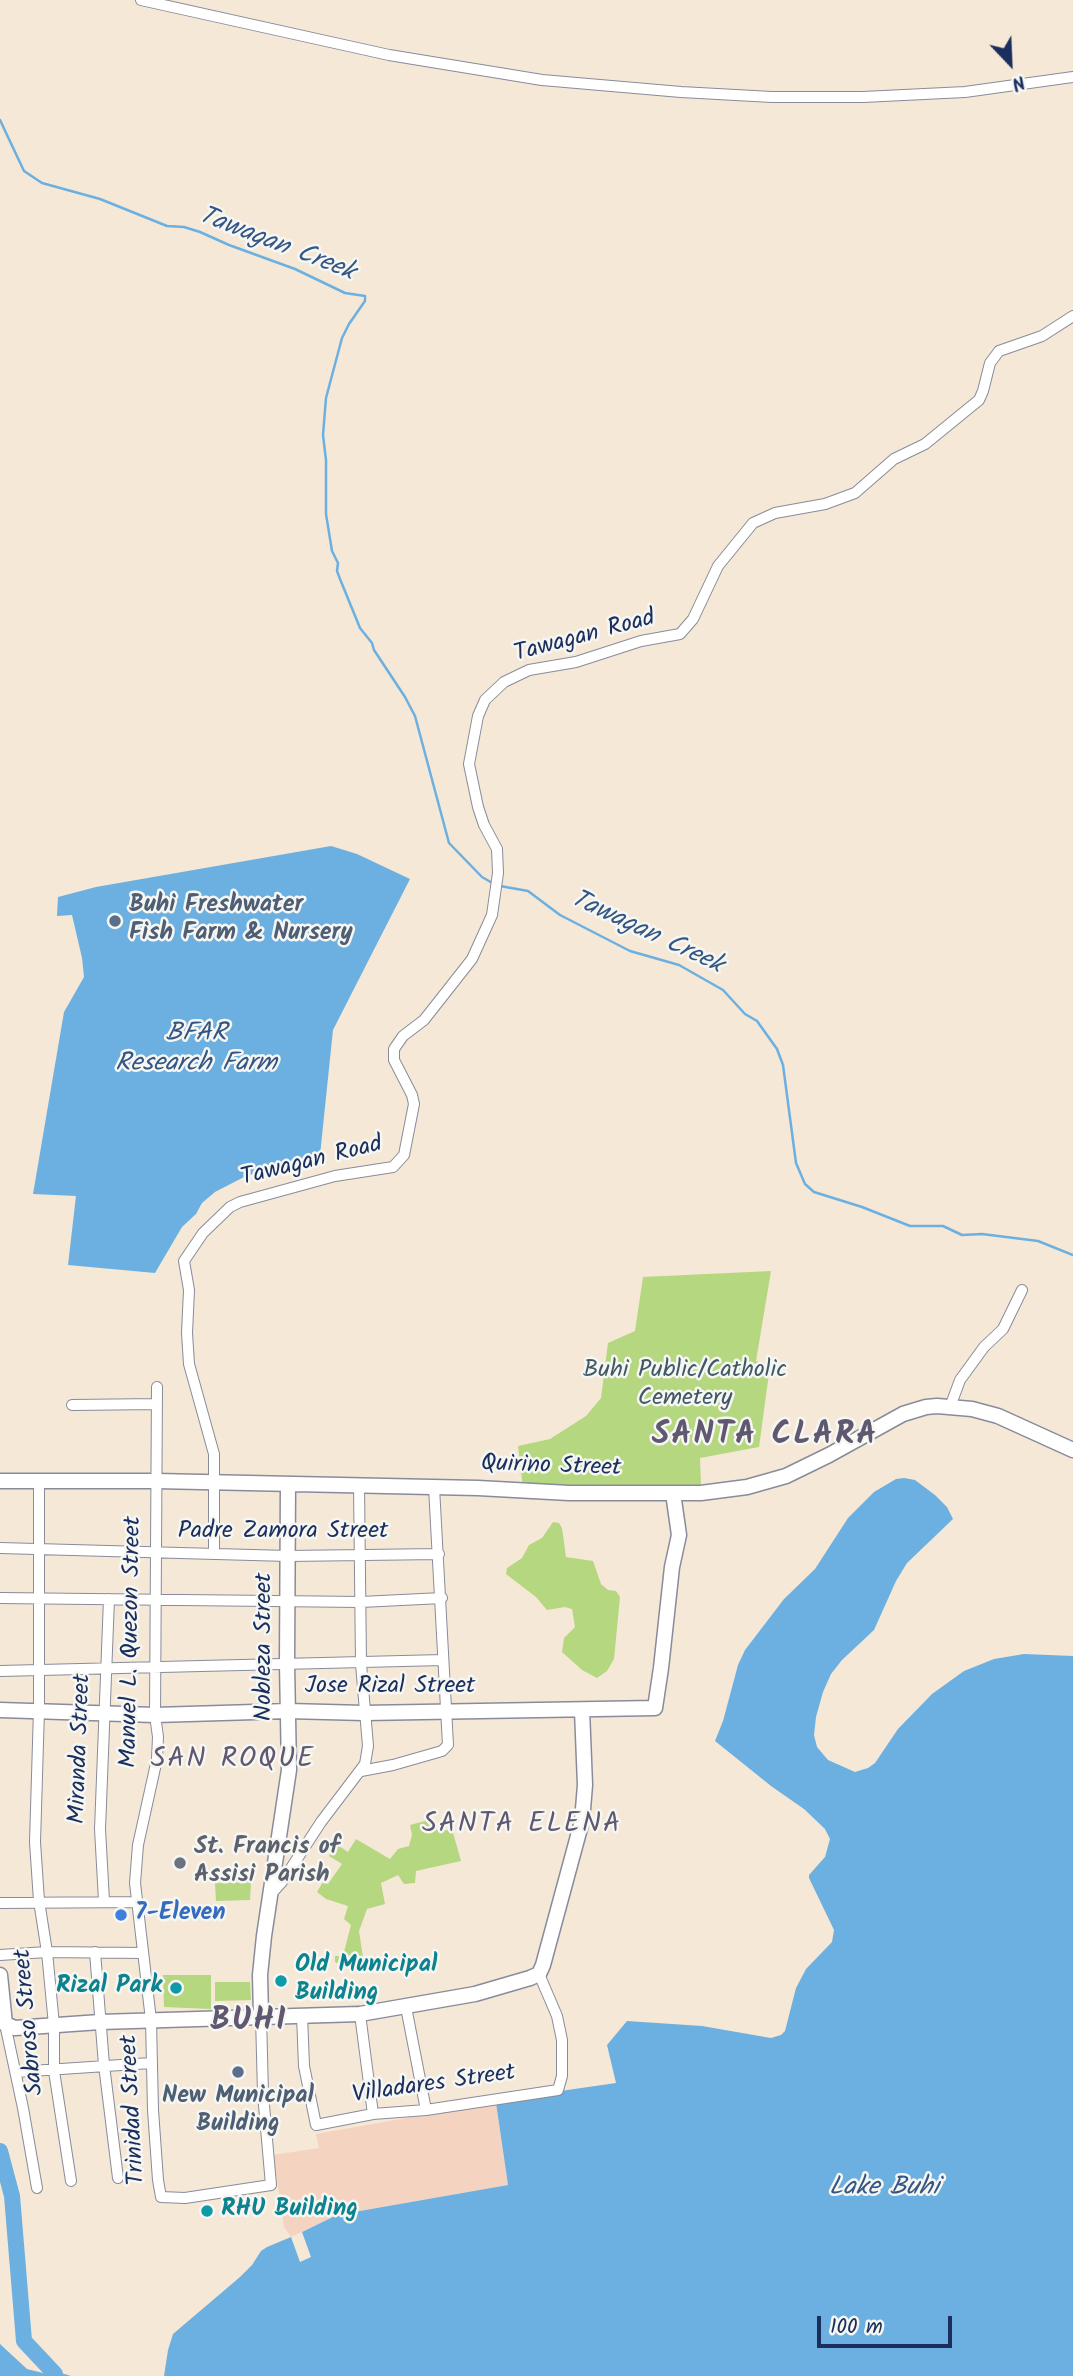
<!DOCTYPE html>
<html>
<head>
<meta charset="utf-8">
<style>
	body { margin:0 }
	#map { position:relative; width:1073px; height:2376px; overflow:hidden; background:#f5e8d6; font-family:Kalam,sans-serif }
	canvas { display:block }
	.north { position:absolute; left:975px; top:28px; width:70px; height:70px; -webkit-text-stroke:5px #f6f6f2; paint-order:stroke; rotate:157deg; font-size:19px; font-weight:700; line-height:28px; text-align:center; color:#1b2f5e }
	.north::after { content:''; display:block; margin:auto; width:24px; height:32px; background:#1b2f5e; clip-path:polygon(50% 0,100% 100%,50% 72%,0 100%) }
	.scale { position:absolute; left:817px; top:2316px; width:135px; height:32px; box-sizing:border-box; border:4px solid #1b2f5e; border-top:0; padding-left:9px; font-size:21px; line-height:24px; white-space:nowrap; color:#1b2f5e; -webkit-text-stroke:5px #f6f6f2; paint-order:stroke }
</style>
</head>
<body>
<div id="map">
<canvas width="1073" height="2376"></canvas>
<div class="north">N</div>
<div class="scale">100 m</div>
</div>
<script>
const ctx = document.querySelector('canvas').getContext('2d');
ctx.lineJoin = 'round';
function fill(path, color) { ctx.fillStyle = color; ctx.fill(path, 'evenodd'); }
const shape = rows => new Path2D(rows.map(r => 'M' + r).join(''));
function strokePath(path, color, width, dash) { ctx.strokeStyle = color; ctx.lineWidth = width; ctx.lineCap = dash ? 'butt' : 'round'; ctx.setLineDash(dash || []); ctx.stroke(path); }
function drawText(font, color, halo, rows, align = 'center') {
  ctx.font = font + ' Kalam,sans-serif'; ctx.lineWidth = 5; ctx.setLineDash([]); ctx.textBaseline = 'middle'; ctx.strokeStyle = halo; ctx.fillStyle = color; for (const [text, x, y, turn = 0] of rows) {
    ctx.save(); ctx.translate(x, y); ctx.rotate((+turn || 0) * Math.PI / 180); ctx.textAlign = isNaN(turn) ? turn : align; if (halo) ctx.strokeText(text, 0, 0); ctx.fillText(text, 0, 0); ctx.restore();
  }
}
fill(shape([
	[502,2101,496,2104,508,2185,337,2215,291,2237,284,2227,273,2155,319,2148,316,2134]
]), '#f5d3c1');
fill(shape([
	[771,1271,756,1361,770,1366,759,1447,700,1458,701,1486,606,1490,523,1488,518,1446,550,1439,586,1416,601,1398,608,1343,635,1331,643,1277],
	[553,1522,559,1523,562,1528,566,1557,593,1561,601,1584,608,1590,616,1591,620,1597,614,1659,607,1671,597,1678,582,1670,562,1652,564,1638,575,1627,572,1609,565,1607,547,1610,536,1597,506,1574,507,1568,522,1558,529,1545,542,1538],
	[429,1820,439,1832,452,1829,461,1861,416,1871,415,1883,404,1884,398,1875,381,1883,385,1904,367,1909,359,1931,364,1964,348,1969,335,1962,335,1956,343,1956,351,1925,344,1919,348,1906,326,1899,317,1892,323,1882,328,1884,342,1864,329,1856,336,1844,348,1852,356,1839,390,1859,398,1849,409,1846,412,1835,410,1825],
	[251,1882,250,1900,216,1901,215,1883],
	[163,1975,211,1975,211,2009,164,2007],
	[215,1982,250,1982,251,2000,215,2001]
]), '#b4d780');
fill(shape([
	[331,846,357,854,410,879,333,1030,320,1155,246,1176,215,1192,202,1203,196,1214,182,1227,155,1273,68,1265,76,1196,33,1194,64,1012,84,977,82,958,72,915,57,916,58,897,96,887],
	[904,1478,915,1480,935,1495,947,1507,953,1519,907,1563,896,1581,874,1630,842,1660,831,1674,823,1692,816,1717,814,1735,817,1747,828,1760,855,1772,868,1768,875,1763,898,1729,932,1694,964,1671,994,1659,1024,1654,1073,1656,1073,2376,164,2376,168,2350,173,2334,240,2277,252,2265,261,2251,267,2247,291,2237,300,2262,311,2257,302,2232,337,2215,508,2185,496,2103,533,2095,616,2083,607,2045,627,2021,702,2026,771,2038,781,2035,785,2031,796,1988,806,1969,832,1942,834,1930,809,1878,809,1875,825,1857,830,1839,825,1829,804,1809,771,1786,715,1741,723,1721,738,1665,745,1650,784,1599,815,1569,848,1518,874,1492,896,1479],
	[0,2344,27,2369,47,2374,61,2373,71,2376,0,2376]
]), '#6cb0e1');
strokePath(shape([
	[0,120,24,171,42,183,100,199,167,226,184,227,200,232,229,245,295,269,345,293,365,296,365,301,349,324,342,338,326,398,323,435,326,460,326,514,332,551,338,563,337,571,340,579,360,628,372,643,374,650,405,697,415,716,449,843,482,877,494,884],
	[500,886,528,891,560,915,630,951,679,965,723,990,745,1014,757,1021,777,1049,783,1065,796,1163,805,1184,814,1192,862,1207,910,1226,943,1226,962,1235,982,1234,1038,1241,1073,1255]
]), '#6cb0e1', 2.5);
strokePath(shape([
	[0,2151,12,2196,24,2341,55,2374]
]), '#6cb0e1', 16);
const street = shape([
	[141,0,389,55,542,80,681,92,772,97,863,97,965,92,1073,77],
	[157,1387,155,1715,158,1737,157,1759,138,1845,135,1883,151,2020,153,2110,158,2180,161,2197,185,2198,271,2185,263,2094,261,2016],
	[72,1405,157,1404],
	[950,1407,960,1380,984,1347,1003,1329,1022,1290],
	[39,1482,39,1710,35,1842,39,1901,47,1952,54,2025,54,2071,71,2181],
	[0,1548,288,1556,439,1554],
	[214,1554,214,1454,189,1364,187,1333,189,1290,184,1261,203,1233,230,1207,240,1202,335,1176,393,1167,404,1155,414,1104,412,1095,394,1060,394,1049,403,1036,424,1020,472,959,492,915,498,873,497,849,484,825,478,807,469,764,478,716,485,700,504,682,529,670,576,662,641,641,680,634,693,619,718,566,753,523,775,513,825,504,855,493,894,459,925,444,979,400,983,391,990,363,999,351,1042,336,1073,316],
	[0,1598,361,1602,442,1598],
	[0,1671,443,1660],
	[361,1771,393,1765,442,1751,448,1745,434,1487],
	[272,1893,282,1882,321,1822,365,1764,368,1746,361,1664,359,1484],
	[104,1901,100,1829,109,1599],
	[0,1903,136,1902],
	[95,1952,104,2065,118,2178],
	[0,1955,47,1952,143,1953],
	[406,2007,426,2110],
	[360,2014,373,2114],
	[302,2015,304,2066,316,2125,373,2114,426,2110,558,2090,562,2076,562,2040,557,2016,539,1974],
	[5,2024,23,2108,37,2188],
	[16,2072,151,2063]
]);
const secondary = shape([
	[0,1481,156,1481,478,1488,569,1493,701,1493,747,1487,786,1476,829,1455,903,1414,926,1407,937,1406,972,1409,998,1416,1073,1450],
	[0,1710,155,1715,288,1711,364,1713,655,1708,661,1668,672,1567,679,1535,673,1493],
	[0,1975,5,2024,15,2028,100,2022,360,2014,475,1994,530,1978,539,1974,543,1965,582,1821,585,1785,582,1710],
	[261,2016,260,1975,264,1936,289,1770,287,1664,288,1484]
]);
strokePath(street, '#888c9a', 12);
strokePath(secondary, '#888c9a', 17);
strokePath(street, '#fff', 10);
strokePath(secondary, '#fff', 14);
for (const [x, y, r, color] of [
	[115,921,7,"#5c6f8a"],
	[180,1863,7,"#6b7280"],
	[121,1915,7,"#3f7fe0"],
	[281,1981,7,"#0f9aa8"],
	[176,1988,7,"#0f9aa8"],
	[238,2072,7,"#5c6f8a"],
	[207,2211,7,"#0f9aa8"]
]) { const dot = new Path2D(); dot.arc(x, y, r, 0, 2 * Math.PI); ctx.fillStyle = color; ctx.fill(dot); strokePath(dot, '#f6f6f2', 2.5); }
drawText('24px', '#1b2f5e', '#f6f6f2', [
	["Tawagan Road",585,638,-15],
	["Tawagan Road",312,1163,-14],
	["Quirino Street",551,1468,2],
	["Padre Zamora Street",283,1533],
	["Manuel L. Quezon Street",133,1642,-89],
	["Nobleza Street",266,1647,-90],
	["Jose Rizal Street",390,1688],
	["Miranda Street",82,1749,-88],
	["Sabroso Street",31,2022,-95],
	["Villadares Street",434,2086,-8],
	["Trinidad Street",135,2110,-93]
]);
drawText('bold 24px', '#4e5e75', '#f6f6f2', [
	["Buhi Freshwater",129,907],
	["Fish Farm & Nursery",129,935],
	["New Municipal",238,2098,"center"],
	["Building",238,2126,"center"]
], 'left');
drawText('24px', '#415966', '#f6f6f2', [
	["Buhi Public/Catholic",685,1372],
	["Cemetery",685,1400]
]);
drawText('bold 24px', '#5b616d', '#f6f6f2', [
	["St. Francis of",194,1849],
	["Assisi Parish",194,1877]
], 'left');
drawText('bold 24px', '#366cbe', '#f6f6f2', [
	["7-Eleven",135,1915]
], 'left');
drawText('bold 24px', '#0d838f', '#f6f6f2', [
	["Old Municipal",295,1967],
	["Building",295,1995],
	["Rizal Park",162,1988,"right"],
	["RHU Building",221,2211]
], 'left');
drawText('italic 26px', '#335685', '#f6f6f2', [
	["Tawagan Creek",276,246,21],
	["Tawagan Creek",646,934,25],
	["BFAR",196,1036],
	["Research Farm",196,1066],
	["Lake Buhi",884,2190]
]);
ctx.letterSpacing = '2px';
drawText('28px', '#5f5870', '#f6f6f2', [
	["SAN ROQUE",233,1761],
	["SANTA ELENA",522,1826]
]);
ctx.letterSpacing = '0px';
ctx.letterSpacing = '2px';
drawText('bold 32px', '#5f5870', '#f6f6f2', [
	["SANTA CLARA",765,1438],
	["BUHI",249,2024]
]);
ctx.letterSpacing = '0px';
</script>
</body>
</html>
